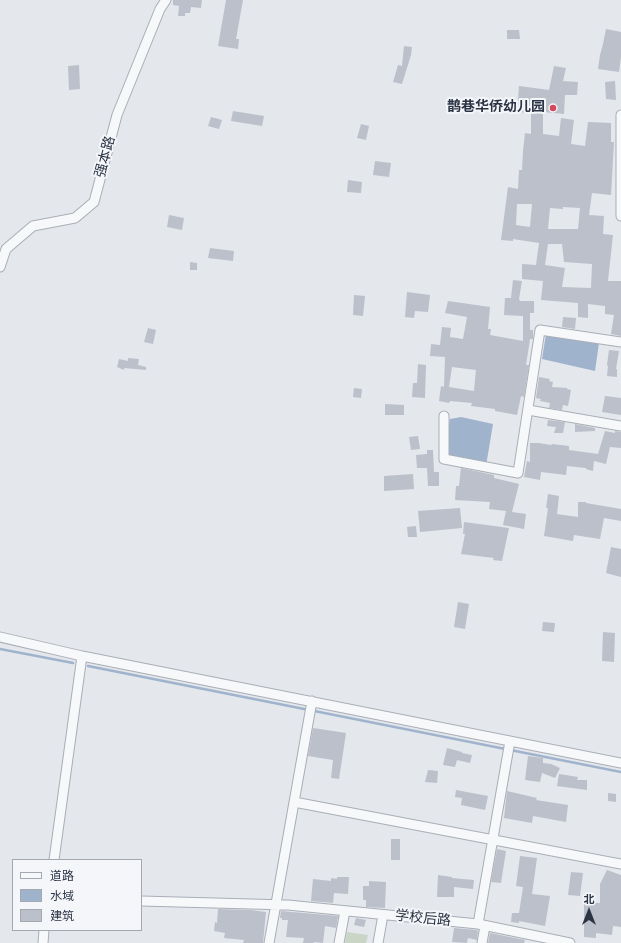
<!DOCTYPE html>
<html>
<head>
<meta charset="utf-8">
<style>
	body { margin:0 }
	#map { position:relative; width:621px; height:943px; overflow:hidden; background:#e4e7ec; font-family:"Titillium Web","Noto Sans SC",sans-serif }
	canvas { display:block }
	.legend { position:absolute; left:12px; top:859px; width:130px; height:72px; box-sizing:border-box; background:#f4f6f9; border:1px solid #a4a8b1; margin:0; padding:5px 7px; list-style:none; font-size:12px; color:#2b3445 }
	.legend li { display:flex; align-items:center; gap:8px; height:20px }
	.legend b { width:20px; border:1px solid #a4a8b1 }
	.north { position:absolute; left:569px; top:891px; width:40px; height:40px; -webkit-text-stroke:3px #f4f6f9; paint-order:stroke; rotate:0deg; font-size:11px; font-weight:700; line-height:16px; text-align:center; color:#2b3445 }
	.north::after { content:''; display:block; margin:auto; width:14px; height:18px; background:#2b3445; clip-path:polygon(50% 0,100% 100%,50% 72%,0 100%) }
</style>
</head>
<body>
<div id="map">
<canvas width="621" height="943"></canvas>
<ul class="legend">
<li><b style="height:5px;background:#f7f8fa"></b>道路</li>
<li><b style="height:11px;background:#9fb4cc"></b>水域</li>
<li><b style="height:11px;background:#bbc0ca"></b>建筑</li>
</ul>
<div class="north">北</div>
</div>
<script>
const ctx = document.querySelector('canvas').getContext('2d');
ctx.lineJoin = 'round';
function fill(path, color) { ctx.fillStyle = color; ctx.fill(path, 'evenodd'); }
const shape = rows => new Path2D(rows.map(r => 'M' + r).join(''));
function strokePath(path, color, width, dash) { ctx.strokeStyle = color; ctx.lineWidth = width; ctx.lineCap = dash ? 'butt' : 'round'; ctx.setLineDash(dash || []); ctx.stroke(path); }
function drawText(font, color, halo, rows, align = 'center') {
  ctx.font = font + ' "Titillium Web","Noto Sans SC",sans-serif'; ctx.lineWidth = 4; ctx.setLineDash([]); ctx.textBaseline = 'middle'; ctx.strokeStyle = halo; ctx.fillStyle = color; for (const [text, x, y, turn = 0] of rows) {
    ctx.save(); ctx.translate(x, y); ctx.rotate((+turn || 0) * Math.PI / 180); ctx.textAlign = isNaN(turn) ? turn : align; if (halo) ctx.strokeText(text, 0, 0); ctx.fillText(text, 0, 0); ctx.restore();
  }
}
fill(shape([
	[347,932,368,935,366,943,345,943]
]), '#c9d6c5');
fill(shape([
	[546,334,599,343,595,371,542,359],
	[461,417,493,424,486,466,447,455,447,435,450,419]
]), '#9fb4cc');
strokePath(shape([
	[0,649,73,663],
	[88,666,621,772]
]), '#9fb4cc', 2.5);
fill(shape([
	[173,0,202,0,201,8,191,7,190,13,185,13,185,16,178,16,179,6,173,5],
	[226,0,243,0,236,39,239,39,238,49,218,46],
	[606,29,621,32,621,57,619,72,598,69,600,55,603,44],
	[507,30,519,30,520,39,507,39],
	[404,46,412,47,411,55,402,84,393,82,398,65,402,66],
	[79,65,80,89,69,90,68,66],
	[554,66,566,68,563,81,578,82,577,95,565,95,564,114,543,112,543,134,559,136,561,118,574,120,571,144,585,146,588,122,611,123,611,142,614,142,611,195,592,193,589,215,604,216,603,234,613,235,608,281,621,281,621,336,611,334,614,315,605,314,605,306,588,304,588,318,578,317,578,303,541,300,543,281,522,279,522,264,536,265,539,243,513,239,513,241,501,240,508,187,518,189,519,170,522,170,523,151,525,133,531,134,531,113,517,112,519,86,549,90],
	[517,204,532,204,530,227,516,225],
	[563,207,580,208,578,229,548,229,550,208,563,209],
	[548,244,562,244,564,262,592,264,591,288,562,287,565,268,545,265],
	[615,81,616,100,606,99,605,82],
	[233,111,264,116,262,126,231,121],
	[211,117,222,120,219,129,208,126],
	[361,124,369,126,366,140,357,138],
	[375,161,391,163,389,177,373,175],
	[348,180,362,182,361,193,347,192],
	[169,215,184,218,182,230,167,227],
	[210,248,234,251,233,261,208,258],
	[190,262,197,263,197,270,190,270],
	[513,280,522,281,519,299,520,301,534,301,534,313,530,313,530,330,533,330,533,339,530,339,526,365,529,365,524,397,521,396,517,415,495,411,495,409,471,406,472,403,450,401,449,403,439,401,441,386,444,387,445,357,430,356,431,344,440,345,442,327,451,328,450,337,463,339,467,317,445,313,448,301,490,307,488,329,491,329,490,335,523,341,523,316,504,315,505,298,511,298],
	[452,367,476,370,474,391,449,387],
	[407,292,430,295,428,312,415,311,414,318,405,317],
	[354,295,365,296,363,316,353,315],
	[563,317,576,318,575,329,562,327],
	[148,328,156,330,153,344,144,342],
	[609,350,619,351,616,369,617,369,617,377,607,376,608,366,607,365],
	[128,358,139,359,138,365,146,367,146,370,124,368,124,370,117,367,119,359,128,361],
	[418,364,426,365,425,398,412,397,413,383,417,383],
	[539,377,550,379,549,381,553,382,552,387,567,388,567,389,571,390,568,406,563,405,562,410,549,408,550,403,540,401,541,399,536,398],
	[354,388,362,389,361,398,353,397],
	[605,396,621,398,621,415,602,412],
	[385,404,404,405,404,415,385,415],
	[548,420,565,422,563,433,554,433,556,427,547,426],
	[575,424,595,428,595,431,575,432],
	[605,431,615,433,615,431,621,432,621,448,610,447,606,464,594,461,593,471,586,469,586,468,567,466,566,475,541,472,540,480,524,477,527,461,530,462,530,443,539,443,551,445,552,444,569,446,569,450,598,454],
	[418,436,420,449,411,450,409,437],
	[427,450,433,450,434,472,439,472,439,486,428,486,427,468,417,468,416,455,427,454],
	[461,468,494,475,494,478,519,484,512,512,526,514,524,529,503,525,506,511,489,509,490,502,455,500,456,486,459,486],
	[413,474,414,489,384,491,384,476],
	[548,494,559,496,557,514,578,517,578,502,586,502,586,503,621,509,621,521,604,518,600,539,574,535,573,541,544,536,548,508,546,508],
	[460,508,462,528,420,532,418,511],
	[464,522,509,528,502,561,493,560,494,558,461,554,465,534,463,534],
	[416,526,417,537,408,537,407,527],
	[611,547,621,549,621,577,606,573],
	[458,602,469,604,465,629,454,627],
	[543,622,555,623,554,632,542,631],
	[603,632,615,633,614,662,602,661],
	[313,728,346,733,339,779,331,778,333,760,308,756],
	[447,748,462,752,462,753,472,755,470,763,457,760,455,767,443,765],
	[528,756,543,758,543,763,551,764,560,768,555,778,542,773,540,782,525,780],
	[428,770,438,771,437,783,425,782],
	[559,774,578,777,577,780,587,780,587,790,557,786],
	[456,790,488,796,485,810,461,805,462,798,455,797],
	[507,791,537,798,536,800,568,805,566,822,533,816,532,823,504,818],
	[608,793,616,794,616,802,608,801],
	[391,839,400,839,400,860,391,860],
	[497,849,506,851,501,883,491,882],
	[520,856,537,858,532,894,550,896,545,926,519,921,519,923,511,922,512,913,519,913,523,887,516,886],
	[607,870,621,875,621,927,613,926,612,935,596,933,596,938,584,937,584,902,600,903,600,884],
	[571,872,583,873,580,896,568,895],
	[438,875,452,877,452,878,474,880,473,889,454,887,454,897,437,897],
	[337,877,349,877,348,894,334,893,333,903,311,901,313,879,331,881,331,878,337,879],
	[369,881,386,882,385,908,366,907,366,900,363,900,363,886,369,886],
	[218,909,251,910,266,912,263,943,243,943,244,940,224,938,225,933,214,931,215,922,217,923],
	[281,911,338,916,336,928,325,926,323,943,314,942,314,943,303,943,304,938,286,937,288,920,282,920,282,918,280,918],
	[356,918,366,920,364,927,354,925],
	[454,928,477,930,478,931,477,940,468,938,467,943,452,942],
	[490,933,525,940,524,943,488,943]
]), '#bbc0ca');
const street = shape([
	[621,115,621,216],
	[0,267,6,249,33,226,75,218,94,202,117,115,160,9,166,0],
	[528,410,621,426],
	[444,416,444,459,518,473,540,330,621,342],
	[0,637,82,656,621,763],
	[294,802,621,864],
	[54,860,82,656],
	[141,901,288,905,478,924,570,943],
	[478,924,510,741],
	[43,943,44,930],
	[269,943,312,701],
	[339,943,345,911],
	[378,943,383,915],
	[482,943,485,926]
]);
strokePath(street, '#a9aeb7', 11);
strokePath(street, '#f7f8fa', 9);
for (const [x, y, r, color] of [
	[553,108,4,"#d1495b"]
]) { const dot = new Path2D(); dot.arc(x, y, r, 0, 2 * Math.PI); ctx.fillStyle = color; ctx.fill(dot); strokePath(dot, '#f4f6f9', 1.5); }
drawText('bold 14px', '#2b3445', '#f4f6f9', [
	["鹊巷华侨幼儿园",545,108]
], 'right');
drawText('14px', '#2b3445', '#f4f6f9', [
	["强本路",106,157,-75],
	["学校后路",423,919,6]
]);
</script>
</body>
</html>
